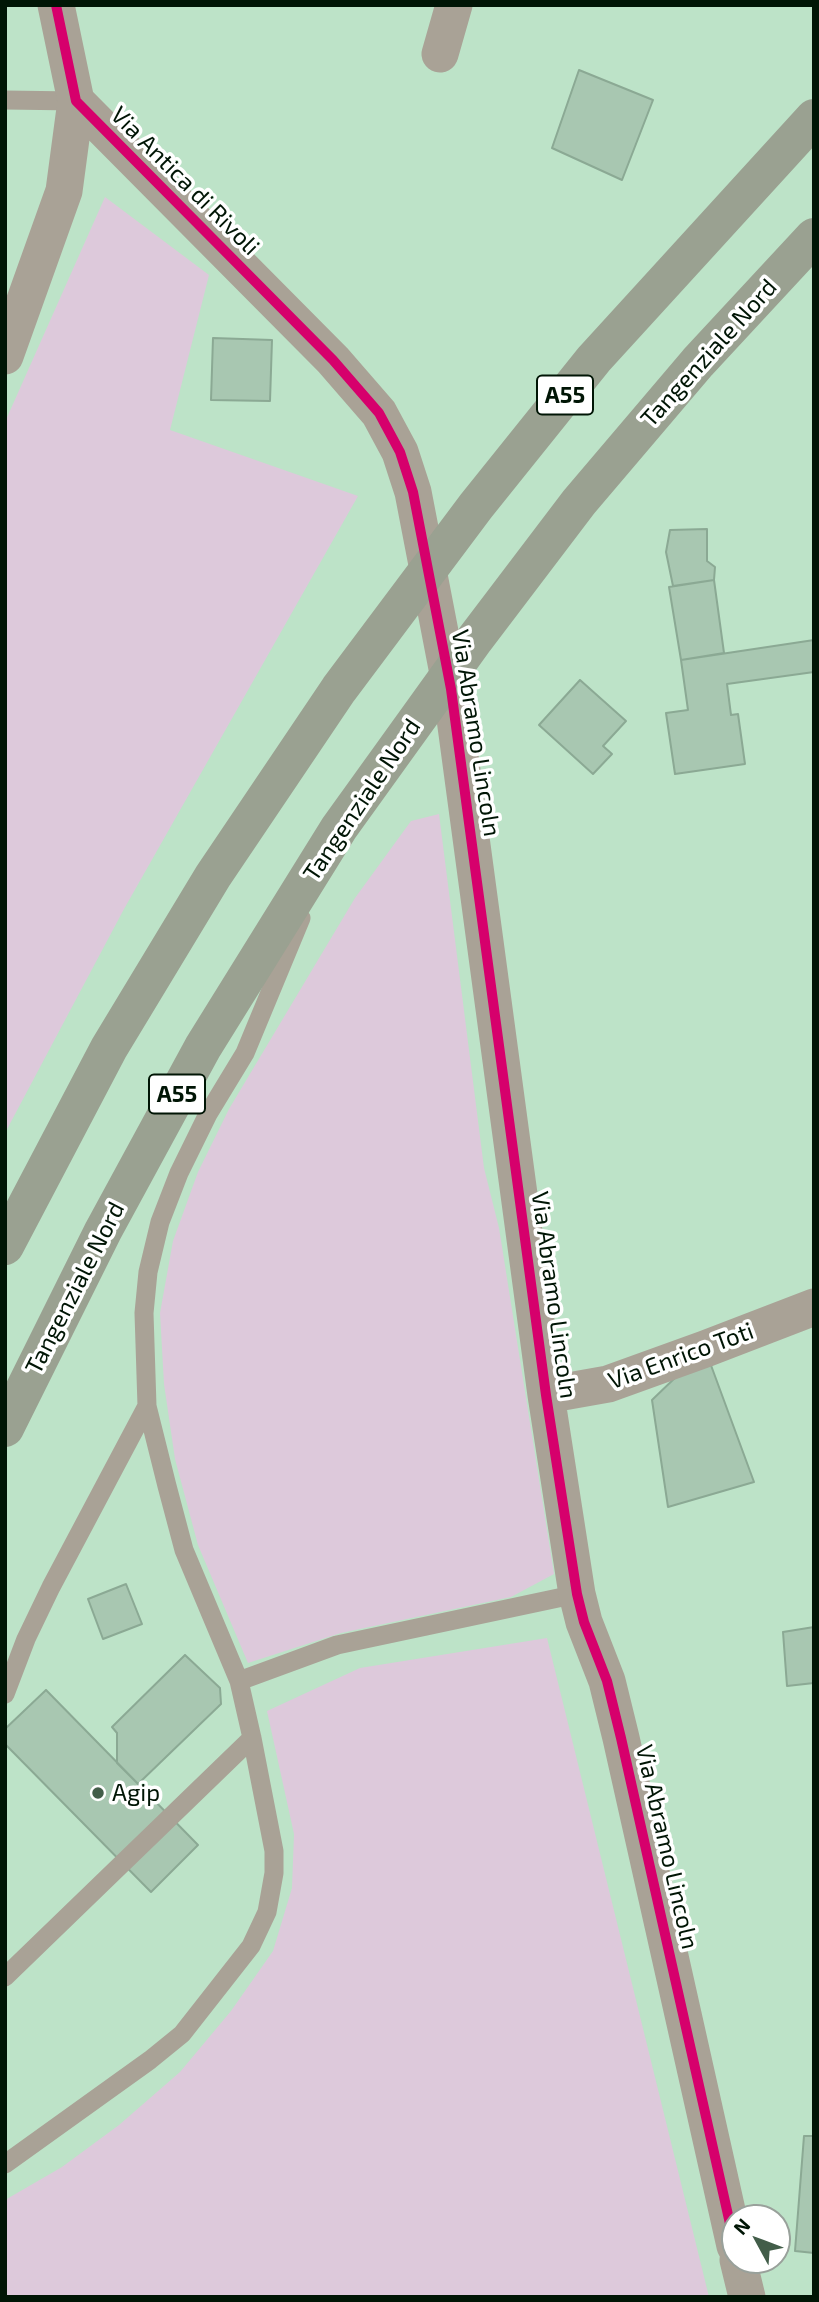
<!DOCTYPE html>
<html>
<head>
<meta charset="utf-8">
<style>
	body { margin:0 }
	#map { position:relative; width:819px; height:2302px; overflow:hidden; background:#bde3c8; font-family:"Exo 2",sans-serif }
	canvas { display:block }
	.frame { position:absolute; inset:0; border:7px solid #001505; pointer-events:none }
	.north { position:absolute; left:721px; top:2204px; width:70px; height:70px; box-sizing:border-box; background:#fff; border:2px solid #99a19b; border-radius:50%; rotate:311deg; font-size:19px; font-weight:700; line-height:28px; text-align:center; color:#001505 }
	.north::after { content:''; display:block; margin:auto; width:24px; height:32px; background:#425d49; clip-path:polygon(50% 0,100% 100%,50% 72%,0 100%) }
</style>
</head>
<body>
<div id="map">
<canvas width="819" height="2302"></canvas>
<div class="frame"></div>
<div class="north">N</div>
</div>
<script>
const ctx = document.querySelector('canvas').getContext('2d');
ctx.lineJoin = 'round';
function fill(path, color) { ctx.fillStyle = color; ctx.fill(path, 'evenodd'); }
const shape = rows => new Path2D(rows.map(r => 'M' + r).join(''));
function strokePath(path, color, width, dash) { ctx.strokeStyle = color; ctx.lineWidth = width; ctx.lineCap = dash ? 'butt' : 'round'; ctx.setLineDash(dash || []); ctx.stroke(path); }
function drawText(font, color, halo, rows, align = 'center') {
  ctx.font = font + ' "Exo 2",sans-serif'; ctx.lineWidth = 7; ctx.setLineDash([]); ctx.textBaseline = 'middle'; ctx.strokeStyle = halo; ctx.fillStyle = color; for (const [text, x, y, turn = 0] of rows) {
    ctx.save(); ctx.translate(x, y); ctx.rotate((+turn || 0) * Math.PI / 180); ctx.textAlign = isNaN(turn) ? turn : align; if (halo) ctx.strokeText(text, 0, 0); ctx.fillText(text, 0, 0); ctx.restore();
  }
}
fill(shape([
	[105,197,209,275,170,430,358,496,124,909,5,1133,5,422],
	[439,814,484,1168,499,1228,554,1574,511,1597,341,1633,248,1663,198,1545,175,1459,164,1384,160,1313,173,1241,198,1172,229,1109,355,898,411,821],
	[547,1638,709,2297,5,2297,5,2200,62,2167,119,2125,180,2072,231,2011,273,1951,292,1888,294,1834,267,1711,360,1668]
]), '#ddc9db');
const building = shape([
	[579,70,653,100,622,180,552,148,579,70],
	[213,338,272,340,270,401,211,400,213,338],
	[707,529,707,561,715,567,714,580,673,586,666,552,670,530,707,529],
	[714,580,724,653,681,660,669,587,714,580],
	[814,640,814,672,727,684,731,715,738,714,745,764,675,774,666,713,688,710,681,660,814,640],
	[580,680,626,721,603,746,612,754,593,774,539,725,580,680],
	[705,1349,754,1482,668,1507,652,1400,705,1349],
	[126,1584,142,1624,103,1639,88,1599,126,1584],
	[814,1627,814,1683,787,1686,783,1632,814,1627],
	[185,1655,220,1688,221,1704,138,1784,117,1763,117,1733,112,1727,185,1655],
	[46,1690,198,1845,151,1892,5,1744,5,1729,46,1690],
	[804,2136,814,2136,814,2253,795,2251,804,2136]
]);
fill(building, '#a8c7b1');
strokePath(building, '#8ba994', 2);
strokePath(shape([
	[5,100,76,101],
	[239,1681,337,1645,577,1594],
	[5,1694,26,1639,51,1587,147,1406],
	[5,1977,252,1738],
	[5,2164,150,2060,182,2034,251,1946,267,1912,274,1873,274,1851,252,1738,239,1681,184,1550,167,1486,147,1406,144,1313,148,1272,160,1222,179,1173,208,1114,245,1053,301,918]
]), '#a9a296', 19);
strokePath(shape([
	[56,5,76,101,333,360,379,413,400,452,413,492,451,689,546,1395,577,1594,584,1622,607,1681,621,1738,735,2246],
	[440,54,454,5],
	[5,356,64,191,76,101],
	[546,1395,608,1384,705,1349,814,1307],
	[738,2260,747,2297]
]), '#a9a296', 37);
strokePath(shape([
	[5,1246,109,1048,213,876,339,689,476,506,594,359,814,118],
	[5,1428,103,1231,203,1047,339,828,475,639,579,502,698,362,814,237]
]), '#9aa191', 38);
strokePath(shape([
	[56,5,76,101,333,360,379,413,400,452,413,492,451,689,546,1395,577,1594,584,1622,607,1681,621,1738,735,2246]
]), '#d6006c', 10);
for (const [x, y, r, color] of [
	[98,1793,7,"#425d49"]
]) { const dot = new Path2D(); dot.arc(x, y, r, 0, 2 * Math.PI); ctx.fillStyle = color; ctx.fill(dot); strokePath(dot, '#fff', 2.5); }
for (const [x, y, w] of [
	[565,395,56],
	[177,1094,56]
]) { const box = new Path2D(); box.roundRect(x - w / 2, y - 19.5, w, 39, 5); ctx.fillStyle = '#fff'; ctx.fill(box); strokePath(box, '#001505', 2); }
drawText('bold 23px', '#001505', null, [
	["A55",565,395],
	["A55",177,1094]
]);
drawText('24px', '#001505', '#fff', [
	["Via Antica di Rivoli",185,181,45],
	["Tangenziale Nord",709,353,-48],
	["Via Abramo Lincoln",476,733,81],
	["Tangenziale Nord",362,800,-56],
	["Tangenziale Nord",75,1288,-63],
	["Via Abramo Lincoln",554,1295,82],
	["Via Enrico Toti",681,1356,-20],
	["Via Abramo Lincoln",667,1847,77]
]);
drawText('24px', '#001505', '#fff', [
	["Agip",112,1793]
], 'left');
</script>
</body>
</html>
